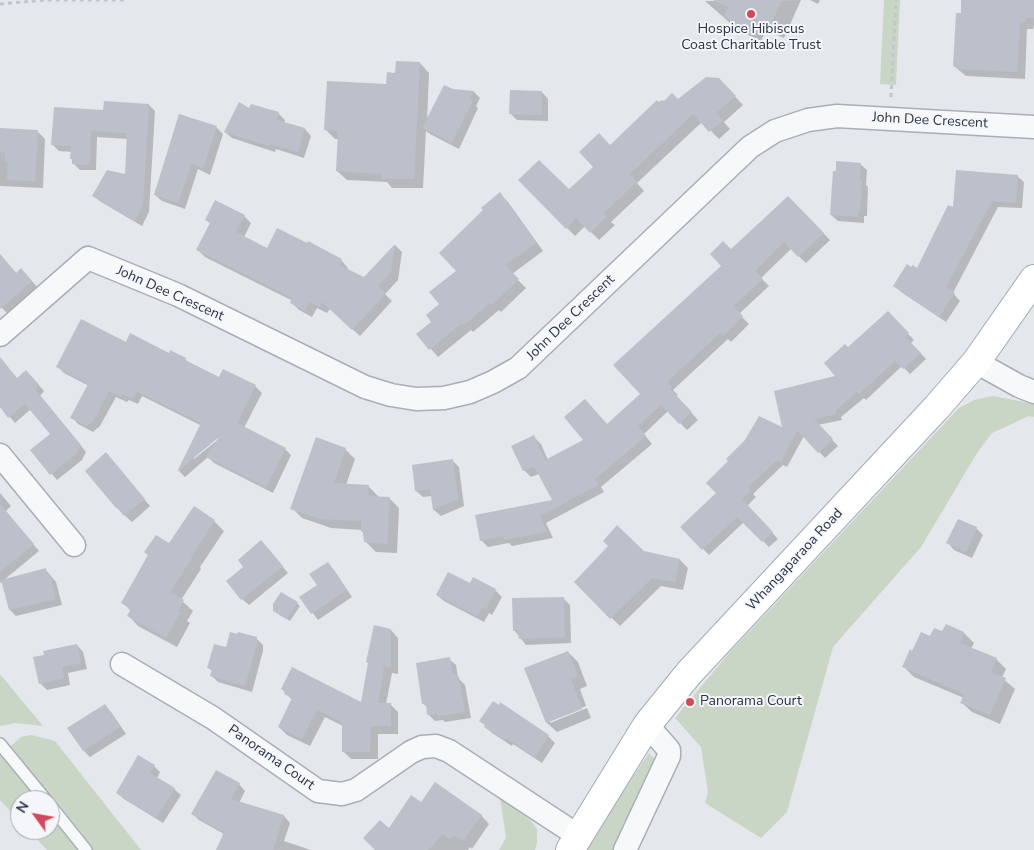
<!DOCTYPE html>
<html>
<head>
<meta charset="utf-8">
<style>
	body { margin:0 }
	#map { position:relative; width:1034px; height:850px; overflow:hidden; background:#e4e7ec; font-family:"Nunito Sans",sans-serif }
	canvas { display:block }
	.north { position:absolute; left:10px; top:790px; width:50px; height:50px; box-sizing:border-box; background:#f4f6f9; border:1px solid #a4a8b1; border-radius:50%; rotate:302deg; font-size:14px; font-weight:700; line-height:20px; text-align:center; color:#2b3445 }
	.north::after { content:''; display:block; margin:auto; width:18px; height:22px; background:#d1495b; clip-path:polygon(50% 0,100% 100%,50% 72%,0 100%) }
</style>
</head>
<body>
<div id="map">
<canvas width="1034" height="850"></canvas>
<div class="north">N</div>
</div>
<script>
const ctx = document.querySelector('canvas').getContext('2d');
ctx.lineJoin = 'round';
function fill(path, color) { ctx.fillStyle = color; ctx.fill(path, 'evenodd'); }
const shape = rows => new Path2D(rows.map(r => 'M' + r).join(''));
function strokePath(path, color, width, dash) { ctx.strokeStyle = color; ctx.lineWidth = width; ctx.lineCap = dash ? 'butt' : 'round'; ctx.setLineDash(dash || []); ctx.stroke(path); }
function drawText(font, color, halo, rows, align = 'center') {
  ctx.font = font + ' "Nunito Sans",sans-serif'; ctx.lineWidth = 4; ctx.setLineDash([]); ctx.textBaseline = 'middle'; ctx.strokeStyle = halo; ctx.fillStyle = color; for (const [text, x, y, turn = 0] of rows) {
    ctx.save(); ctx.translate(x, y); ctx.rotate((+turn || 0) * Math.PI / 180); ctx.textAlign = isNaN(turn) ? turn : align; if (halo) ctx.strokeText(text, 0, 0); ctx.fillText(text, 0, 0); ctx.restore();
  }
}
fill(shape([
	[884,0,900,0,896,85,880,84],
	[993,396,1034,404,1034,417,1029,416,992,433,977,453,921,547,833,647,787,812,761,838,705,803,708,792,701,747,675,718,729,653,959,408,974,400],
	[0,674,43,726,15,723,0,726],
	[31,735,55,741,141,850,92,850,11,746,21,737],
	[649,753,659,764,618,850,586,850,595,833],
	[0,754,39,800,20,800,20,822,0,800],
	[500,797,530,820,537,829,537,842,535,850,499,850,506,838],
	[50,813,81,850,47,850,28,830,50,830]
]), '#c9d6c5');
fill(shape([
	[801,0,784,38,766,30,761,41,738,30,705,1],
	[810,0,820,0,818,4],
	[962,0,1034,0,1034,25,1033,29,1027,29,1025,79,966,76,954,66,962,14],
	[420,63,429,73,427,122,453,91,474,92,480,98,476,106,478,108,459,149,430,134,426,131,423,188,392,188,387,182,347,180,337,171,339,139,335,139,325,129,388,85,397,74],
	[727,88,743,105,724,122,730,129,719,139,702,122,637,183,644,191,611,222,615,225,599,240,585,226,575,236,520,180,569,191,594,167,610,146,659,104],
	[542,92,548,99,548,121,517,120,511,114],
	[149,105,155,111,149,212,142,226,101,202,94,196,126,175,128,139,97,137,96,170,80,170,73,163,72,152,59,151,53,145,104,111],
	[250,110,279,114,285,120,284,123,305,129,311,136,304,158,276,149,275,152,232,138,225,132],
	[180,116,217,128,223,134,210,175,198,169,185,209,162,201,155,195],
	[0,130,37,131,45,139,43,188,0,186],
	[860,164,867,170,866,185,868,187,867,216,864,216,864,223,838,221,831,215],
	[1017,176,1024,182,1022,208,998,207,953,293,960,301,946,322,901,292,894,285,917,270,955,210],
	[500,194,508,202,543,251,512,274,526,288,501,312,499,310,473,332,471,330,438,357,418,334,433,322,458,271],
	[788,197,830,240,806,263,791,249,761,278,769,286,739,314,749,324,731,342,728,339,673,390,678,395,676,396,698,420,687,430,668,411,644,434,652,444,601,487,604,492,546,523,553,538,512,546,509,543,488,547,481,540,554,501,539,474,531,477,524,470,534,437,541,444,548,460,585,441,607,426,641,394,731,251],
	[244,216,251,223,244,237,268,250,341,260,348,268,347,270,365,278,395,245,402,252,398,280,385,294,392,301,360,336,330,309,327,313,317,308,312,317,299,310,292,303,293,301,205,257,198,250,211,224,206,219],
	[0,254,17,274,30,279,40,290,10,316,0,306],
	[888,313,914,340,911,343,926,359,910,374,902,366,866,400,864,398,841,417,842,420,818,425,838,446,825,458,804,436,787,467,783,465,753,494,756,497,747,506,778,539,769,547,744,522,709,555,682,527,838,377,849,349],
	[126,344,185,359,190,364,219,379,223,371,255,386,262,393,244,428,285,449,291,455,273,493,214,463,208,457,185,477,179,471,202,426,142,396,138,404,129,400,127,402,116,397,100,426,93,432,78,424,72,417,89,386,64,373,58,367],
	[223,432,225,434,194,459,194,456],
	[0,368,17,379,32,377,44,391,40,396,86,452,82,460,57,480,32,450,52,434,31,409,15,423,0,405],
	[345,449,355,459,346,485,368,486,378,496,378,498,389,498,399,508,397,553,376,552,366,542,362,530,331,528,302,518,292,508],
	[452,460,459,467,464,506,441,516,434,510,432,496,423,497,416,491],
	[112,461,150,506,132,522,117,508,86,471],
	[0,493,11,506,6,511,39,551,4,580,45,569,56,582,62,605,16,616,10,610,3,581,0,583],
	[958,520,976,528,983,535,972,558,954,550,948,543],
	[214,521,224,531,200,567,201,569,181,600,193,611,187,621,190,623,177,647,138,626,129,616,131,611,123,603,169,545],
	[261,541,288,573,249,605,242,599,245,567],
	[643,552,680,560,688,568,683,590,661,586,620,626,575,582],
	[328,563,334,570,352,597,318,620,301,597,319,586],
	[473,579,495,590,502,597,492,615,489,613,484,622,444,601,437,595,470,585],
	[563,598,570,605,571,643,526,645,514,630],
	[297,603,300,606,290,621,278,614],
	[391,630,398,638,398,674,392,673,386,704,390,704,398,712,398,734,378,734,378,759,351,759,343,751,343,726,325,717,310,746,287,735,279,727,293,701,282,689,362,704],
	[943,633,964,633,974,643,971,649,996,659,1006,669,1002,678,1015,689,1000,724,972,712,962,703,964,698,914,677,904,667,913,653,931,637],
	[256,638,263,645,263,651,252,692,218,682,212,676,213,672,209,668,227,648],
	[77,645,83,652,87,669,68,673,70,685,47,690,40,683],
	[568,652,578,662,587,686,580,689,586,706,550,720,550,723,587,708,591,718,557,732,547,723],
	[449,659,456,665,458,678,465,685,471,718,445,722,443,720,435,721,429,715,427,707,423,703],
	[501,704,548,736,555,743,542,763,513,744,512,746,492,733,481,721],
	[105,705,111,712,126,734,90,757,84,751,69,728],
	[154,766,160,772,157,778,174,789,181,795,163,823,124,799,117,793],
	[239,784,245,791,239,803,284,816,290,823,284,841,311,850,217,850,224,834,199,820,193,814],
	[422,803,481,815,489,824,472,849,470,847,468,850,376,850,389,830]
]), '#0003');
fill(shape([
	[713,0,782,0,770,26,753,18,748,28,724,17,728,7],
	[961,0,1034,0,1034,18,1026,18,1026,22,1020,22,1017,72,957,69,957,67,953,66,956,13,961,13],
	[396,61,420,62,414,179,381,179,382,174,336,171,338,131,324,130,327,81,386,84,387,72,395,73],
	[706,77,719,78,736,96,716,113,723,120,709,132,693,114,630,174,637,182,604,213,607,216,590,233,576,218,566,229,518,180,539,160,569,189,593,167,579,152,599,133,610,145,657,100,659,102,662,100,664,101,672,93,678,99],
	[444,85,453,89,474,91,470,99,473,101,452,143,422,128],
	[510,90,542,91,542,115,509,114],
	[104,101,149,104,143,205,135,221,92,196,107,170,125,174,127,133,91,131,90,165,72,164,72,159,70,159,71,146,51,145,54,107,103,110],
	[239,102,249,108,251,104,279,112,277,120,305,128,298,152,270,144,269,146,224,132],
	[179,114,217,126,203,169,192,163,178,203,154,195],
	[0,128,38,130,35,181,7,180,8,163,5,163,5,153,0,152],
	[836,161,861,163,860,180,862,180,860,211,858,210,858,217,830,215,833,171,836,171],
	[956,170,1018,175,1016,203,992,201,946,287,955,293,939,317,893,286,907,264,911,267,913,265,917,268,948,205,953,207],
	[500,192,536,243,505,265,519,279,492,305,490,303,464,325,462,323,429,350,416,334,431,322,426,315,439,304,429,292,456,271,439,253,483,210,481,208],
	[788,196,824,233,798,257,784,242,755,271,763,279,733,306,743,316,723,336,720,333,667,382,672,387,670,389,692,412,679,424,661,405,638,426,646,436,595,479,598,485,540,516,547,532,504,540,503,536,480,541,475,515,552,500,534,466,537,465,523,471,511,446,534,435,545,460,583,440,564,417,585,399,607,424,640,394,613,365,721,266,710,254,723,241,731,249],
	[215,200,245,215,236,232,267,248,277,228,307,243,308,241,342,259,339,265,364,277,395,244,391,272,378,286,386,293,352,330,322,302,320,307,309,302,305,311,290,303,292,298,196,250,210,223,205,220],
	[0,254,16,273,21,268,32,281,0,309],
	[888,311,909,333,905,337,921,353,903,369,895,361,859,394,857,392,836,410,836,414,814,419,833,439,818,453,797,430,781,462,777,460,748,487,751,490,742,499,773,532,762,542,737,517,702,550,680,527,716,493,706,483,728,461,726,459,745,440,759,416,782,427,774,391,835,376,824,363,845,344,848,347],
	[81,319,126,342,130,333,169,353,170,350,186,358,185,360,219,377,223,369,256,385,237,423,286,448,266,487,206,457,219,437,177,472,201,423,136,391,132,399,122,394,121,397,109,391,94,420,87,426,70,418,88,384,56,367],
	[0,357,17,378,26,370,39,385,35,389,81,445,76,454,50,475,30,450,50,434,25,404,8,418,0,407],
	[316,437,346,448,334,483,369,485,368,496,390,497,387,544,364,542,363,532,361,532,361,521,320,519,290,509],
	[106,452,145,499,124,516,117,507,116,508,85,471],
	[453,459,458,499,433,510,430,489,415,491,412,465],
	[0,504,34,544,0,572],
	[194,506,215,520,191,557,192,558,170,592,184,600,178,611,181,612,166,638,127,616,131,609,121,603,148,555,144,552,156,535,169,543],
	[958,519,977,527,966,552,946,543],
	[617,525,644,551,680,559,675,582,652,578,610,619,574,582,608,546,603,541],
	[261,540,283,566,241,600,226,581,243,567,238,560],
	[328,562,347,590,311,614,299,597,317,585,309,574],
	[46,568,47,574,50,574,56,599,9,610,1,580],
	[448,572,470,583,473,577,496,589,486,609,482,608,477,616,436,595],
	[281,592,298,602,287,619,273,611,273,604],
	[564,597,565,637,519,639,518,630,513,631,512,598],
	[946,624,964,632,960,643,997,658,991,672,1006,678,990,715,960,703,964,694,902,667,910,649,912,651,921,632,930,636,934,628,942,631],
	[374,625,391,629,391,667,384,666,378,703,391,703,391,726,371,726,370,752,342,752,342,722,317,710,302,739,278,727,292,698,284,694,285,691,281,689,292,667,361,702,368,663,366,662],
	[230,632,237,634,238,632,257,637,257,644,245,686,210,676,212,670,207,668,214,644,226,647],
	[77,644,81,663,62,667,64,678,39,684,33,657,44,655,43,651],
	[568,651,578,676,571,679,582,709,546,723,524,668],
	[450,657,452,672,459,677,465,712,438,716,437,714,427,715,426,703,422,704,416,663],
	[493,701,499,705,500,702,549,735,535,757,506,738,505,741,484,727,485,725,479,721],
	[105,704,120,727,83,751,67,728],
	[138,755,155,765,150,773,175,788,156,818,116,793],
	[216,770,240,783,231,799,284,815,273,850,216,850,224,832,191,814],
	[435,782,482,815,463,841,454,835,450,840,443,834,428,850,375,850,363,838,380,820,389,828,411,795,421,802]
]), '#bbc0ca');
const service = shape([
	[0,744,46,800],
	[50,805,86,850]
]);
const minor = shape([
	[0,335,88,258,178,295,365,387,391,395,416,399,444,398,470,392,493,382,518,368,750,147,775,131,808,120,837,116,1034,127],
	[976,362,1019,386,1034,392],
	[0,455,74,545],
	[122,664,213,718,318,791,342,794,356,790,411,752,422,747,436,746,449,751,577,835],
	[625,850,669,756,669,750,647,725]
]);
const primary = shape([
	[570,850,647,725,689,673,937,407,976,362,1034,279]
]);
strokePath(service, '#a9aeb7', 14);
strokePath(minor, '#a9aeb7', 25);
strokePath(primary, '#a3abb8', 30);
strokePath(shape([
	[0,4,45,0,125,0],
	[891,97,896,0]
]), '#c2c5cb', 3, [4, 4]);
strokePath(service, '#f7f8fa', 11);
strokePath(minor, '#f7f8fa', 22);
strokePath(primary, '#fff', 28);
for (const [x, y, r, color] of [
	[751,14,5,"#d1495b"],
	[690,702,5,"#d1495b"]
]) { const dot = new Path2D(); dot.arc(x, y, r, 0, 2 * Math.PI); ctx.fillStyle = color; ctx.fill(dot); strokePath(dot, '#f4f6f9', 2); }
drawText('14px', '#2b3445', '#f4f6f9', [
	["Hospice Hibiscus",751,30],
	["Coast Charitable Trust",751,46],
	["Panorama Court",700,702,"left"]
]);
drawText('14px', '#2b3445', '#f4f6f9', [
	["John Dee Crescent",930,121,3],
	["John Dee Crescent",170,294,24],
	["John Dee Crescent",571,318,-44],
	["Whangaparaoa Road",795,560,-47],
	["Panorama Court",271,758,35]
]);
</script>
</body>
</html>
